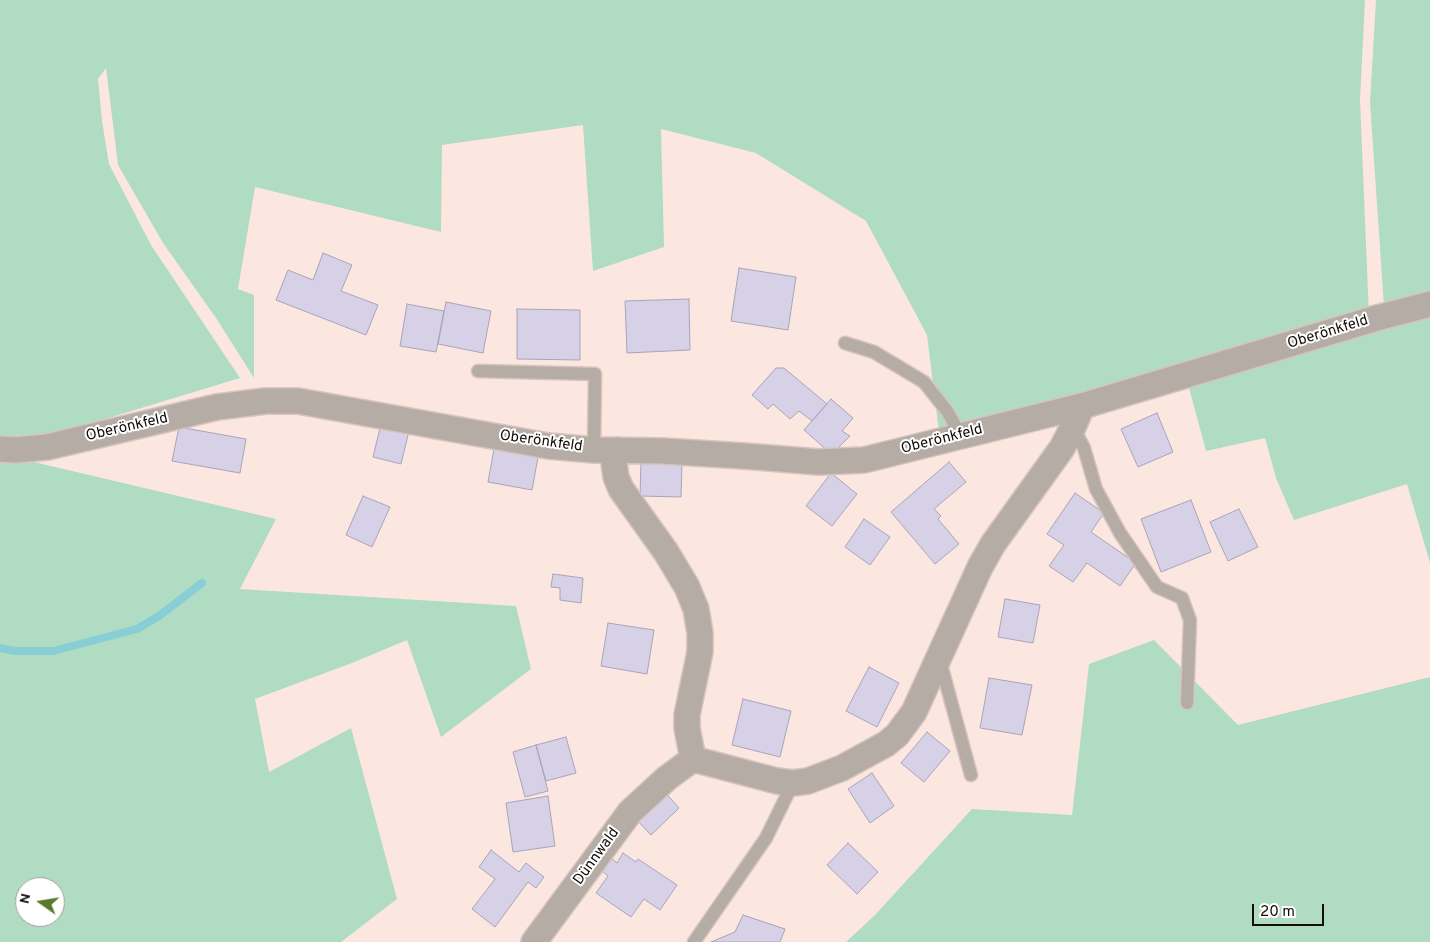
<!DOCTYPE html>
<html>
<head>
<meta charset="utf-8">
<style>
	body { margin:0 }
	#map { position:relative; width:1430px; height:942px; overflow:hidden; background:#fce7e0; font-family:Overpass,sans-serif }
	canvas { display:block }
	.north { position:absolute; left:15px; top:877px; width:50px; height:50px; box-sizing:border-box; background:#fff; border:1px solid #a19e9d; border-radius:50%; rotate:283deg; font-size:14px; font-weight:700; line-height:20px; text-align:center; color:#140c09 }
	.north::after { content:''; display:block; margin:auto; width:18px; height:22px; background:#59792f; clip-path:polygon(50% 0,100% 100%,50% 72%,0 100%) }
	.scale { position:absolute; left:1252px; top:904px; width:72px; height:22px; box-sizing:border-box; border:2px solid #140c09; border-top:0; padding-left:6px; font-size:15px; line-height:18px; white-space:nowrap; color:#140c09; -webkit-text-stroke:4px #fff; paint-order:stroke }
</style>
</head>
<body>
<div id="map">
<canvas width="1430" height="942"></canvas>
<div class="north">N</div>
<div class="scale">20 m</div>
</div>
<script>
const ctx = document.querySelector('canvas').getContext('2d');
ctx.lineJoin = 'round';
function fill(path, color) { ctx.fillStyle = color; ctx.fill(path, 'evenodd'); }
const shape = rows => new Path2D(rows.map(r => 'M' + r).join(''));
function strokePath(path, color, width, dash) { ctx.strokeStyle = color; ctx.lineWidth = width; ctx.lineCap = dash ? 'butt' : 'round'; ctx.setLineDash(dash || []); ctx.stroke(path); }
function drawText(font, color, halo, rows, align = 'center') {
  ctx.font = font + ' Overpass,sans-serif'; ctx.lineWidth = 4; ctx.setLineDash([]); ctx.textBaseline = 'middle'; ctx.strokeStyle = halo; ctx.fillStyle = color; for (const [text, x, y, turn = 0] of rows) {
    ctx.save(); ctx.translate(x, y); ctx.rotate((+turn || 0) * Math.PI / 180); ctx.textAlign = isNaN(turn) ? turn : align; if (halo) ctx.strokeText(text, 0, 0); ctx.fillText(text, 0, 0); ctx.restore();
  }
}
fill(shape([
	[0,0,1365,0,1360,100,1369,316,939,432,927,335,866,221,756,153,661,129,664,247,593,271,583,125,442,145,441,232,255,187,238,289,254,295,254,378,216,318,163,243,118,165,106,68,98,79,102,121,109,164,151,245,240,378,23,444,0,443],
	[1376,0,1430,0,1430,295,1384,306,1370,102],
	[1430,313,1430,563,1407,484,1294,520,1276,478,1265,438,1206,451,1188,384],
	[0,454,276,519,240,589,516,606,531,669,441,737,407,640,352,663,255,699,269,772,351,728,397,899,341,942,0,942],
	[25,887,55,887,55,917,25,917],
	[1154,640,1238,725,1430,677,1430,942,846,942,875,915,972,809,1072,815,1089,664]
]), '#b0dcc4');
strokePath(shape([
	[0,648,15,651,53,651,137,629,159,616,202,583]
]), '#89ced4', 8);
const building = shape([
	[323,253,352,265,341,291,378,305,366,335,276,300,288,270,313,280,323,253],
	[739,268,796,277,788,330,731,321,739,268],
	[689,299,690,350,627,353,625,301,689,299],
	[446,302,491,311,483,353,438,344,446,302],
	[407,304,444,311,436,352,400,346,407,304],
	[517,309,580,310,580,360,517,359,517,309],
	[776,368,784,368,827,404,812,421,799,411,790,419,773,404,768,409,752,395,776,368],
	[831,399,853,418,842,431,850,436,835,451,829,452,804,430,831,399],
	[1157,413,1173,452,1138,467,1121,429,1157,413],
	[381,424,409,431,401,464,373,457,381,424],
	[179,427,246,439,240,473,172,461,179,427],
	[494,449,538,457,532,490,488,482,494,449],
	[641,462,682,463,681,497,640,496,641,462],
	[949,462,966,482,934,509,941,516,938,519,959,544,935,564,891,512,949,462],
	[831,473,857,494,832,526,806,506,831,473],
	[1075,493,1104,513,1091,532,1136,563,1120,586,1087,563,1073,582,1049,566,1064,545,1047,534,1075,493],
	[363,496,390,507,372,547,346,535,363,496],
	[1191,500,1211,552,1161,572,1141,519,1191,500],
	[1239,509,1258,547,1228,561,1210,522,1239,509],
	[864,519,890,537,870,565,845,547,864,519],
	[553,574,583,578,581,603,560,600,560,588,551,587,553,574],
	[1005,599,1040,605,1033,643,998,637,1005,599],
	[608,623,654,630,647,674,601,666,608,623],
	[869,667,899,683,877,727,846,711,869,667],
	[989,678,1032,685,1022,735,980,728,989,678],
	[743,699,791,711,780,757,732,745,743,699],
	[927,732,950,751,924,782,901,763,927,732],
	[566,737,576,773,546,781,536,745,566,737],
	[536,745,548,791,525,797,513,752,536,745],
	[872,773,894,806,870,823,848,789,872,773],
	[662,789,679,808,651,835,634,817,662,789],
	[548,796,555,846,513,852,506,803,548,796],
	[848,843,878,872,857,894,827,865,848,843],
	[491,850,519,872,526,863,544,877,536,888,528,882,495,927,472,909,495,879,479,867,491,850],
	[623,853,636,862,638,859,677,885,660,910,644,899,631,917,596,893,608,876,602,871,611,858,617,863,623,853],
	[743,915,785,929,780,942,711,942,735,932,743,915]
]);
fill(building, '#d7d1e7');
strokePath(building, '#a9a3b9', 1);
const lane = shape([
	[845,343,874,352,924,382,947,411,961,436],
	[478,371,595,374,594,450],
	[1073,427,1084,448,1096,489,1120,533,1157,587,1182,598,1190,620,1187,703],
	[940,661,971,775],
	[694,942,766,838,793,783]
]);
const street = shape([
	[0,449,15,450,47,447,217,407,266,401,298,401,548,446,594,450,662,451,744,456,819,462,864,460,1082,406,1377,318,1430,304],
	[617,450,614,463,616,477,621,489,666,552,687,587,696,609,700,633,700,652,687,715,687,728,693,759],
	[534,942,630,812,667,778,693,759,777,781,793,783,808,781,842,768,886,744,897,735,914,712,980,567,993,544,1062,448,1074,425,1082,406]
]);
strokePath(lane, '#d7c4be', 15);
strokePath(street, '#d7c4be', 28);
strokePath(lane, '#b5aca5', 12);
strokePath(street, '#b5aca5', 25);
drawText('15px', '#140c09', '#fff', [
	["Oberönkfeld",1328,333,-17],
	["Oberönkfeld",127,428,-13],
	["Oberönkfeld",942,440,-14],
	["Oberönkfeld",541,442,8],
	["Dünnwald",597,857,-54]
]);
</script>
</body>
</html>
